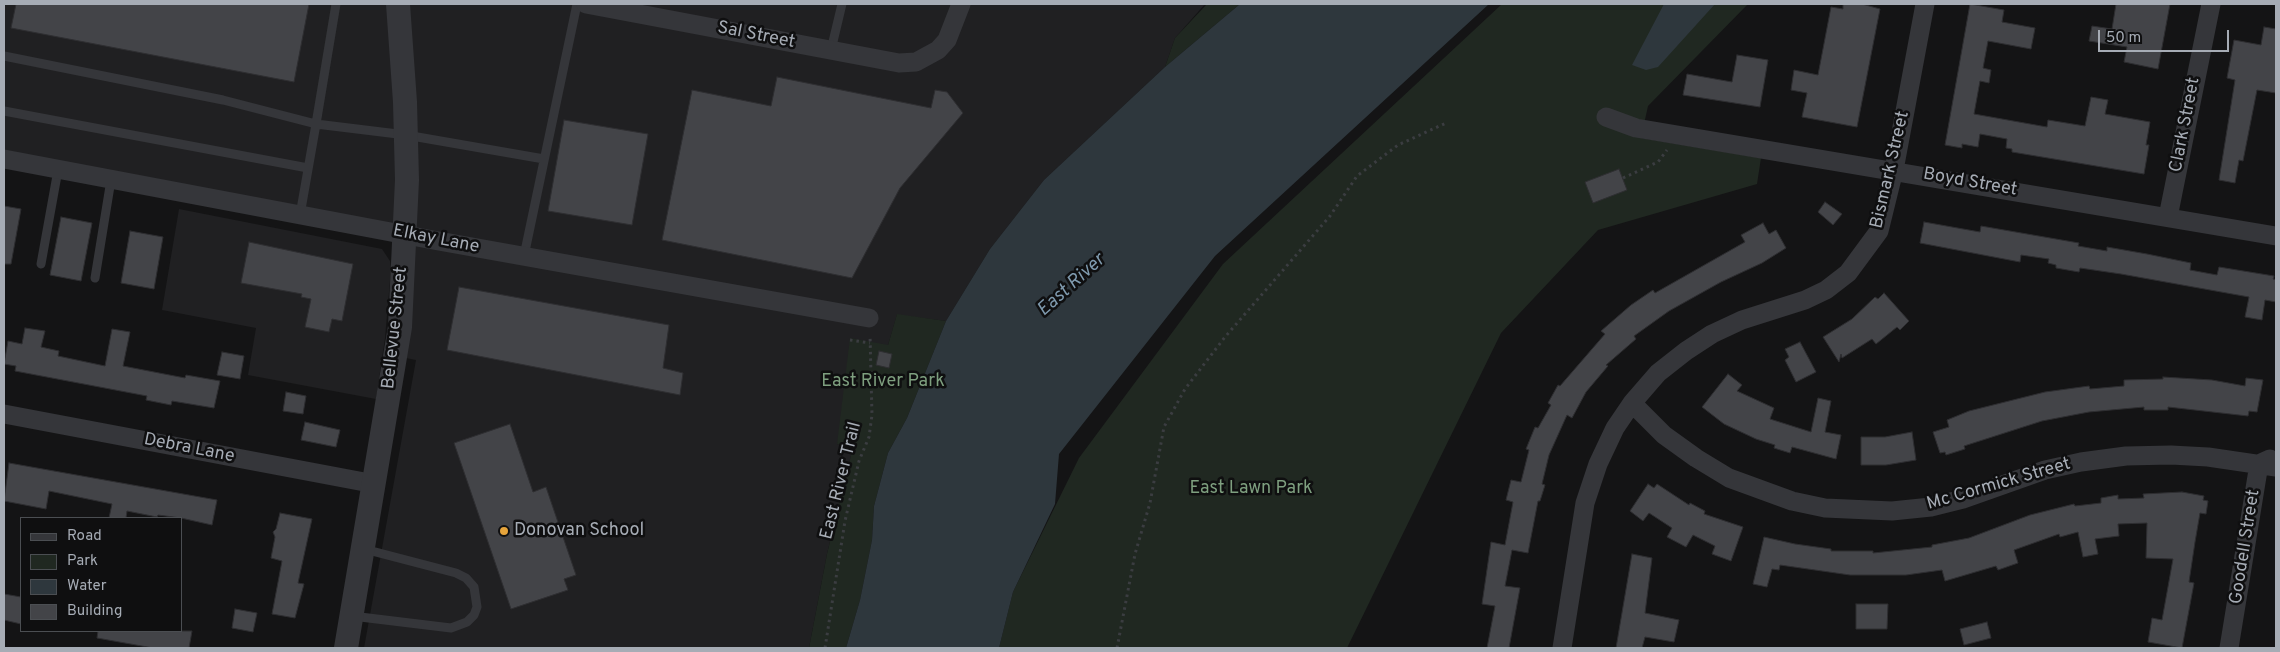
<!DOCTYPE html>
<html>
<head>
<meta charset="utf-8">
<style>
	body { margin:0 }
	#map { position:relative; width:2280px; height:652px; overflow:hidden; background:#141415; font-family:Overpass,sans-serif }
	canvas { display:block }
	.frame { position:absolute; inset:0; border:5px solid #a6acb5; pointer-events:none }
	.legend { position:absolute; left:20px; top:517px; width:162px; height:115px; box-sizing:border-box; background:#0f0f10; border:1px solid #4b4e52; margin:0; padding:6px 9px; list-style:none; font-size:15px; color:#a6acb5 }
	.legend li { display:flex; align-items:center; gap:10px; height:25px }
	.legend b { width:25px; border:1px solid #4b4e52 }
	.scale { position:absolute; left:2098px; top:30px; width:131px; height:22px; box-sizing:border-box; border:2px solid #a6acb5; border-top:0; padding-left:6px; font-size:15px; line-height:18px; white-space:nowrap; color:#a6acb5; -webkit-text-stroke:4px #0f0f10; paint-order:stroke }
</style>
</head>
<body>
<div id="map">
<canvas width="2280" height="652"></canvas>
<div class="frame"></div>
<ul class="legend">
<li><b style="height:6px;background:#35363a"></b>Road</li>
<li><b style="height:14px;background:#202821"></b>Park</li>
<li><b style="height:14px;background:#2e373d"></b>Water</li>
<li><b style="height:14px;background:#434448"></b>Building</li>
</ul>
<div class="scale">50 m</div>
</div>
<script>
const ctx = document.querySelector('canvas').getContext('2d');
ctx.lineJoin = 'round';
function fill(path, color) { ctx.fillStyle = color; ctx.fill(path, 'evenodd'); }
const shape = rows => new Path2D(rows.map(r => 'M' + r).join(''));
function strokePath(path, color, width, dash) { ctx.strokeStyle = color; ctx.lineWidth = width; ctx.lineCap = dash ? 'butt' : 'round'; ctx.setLineDash(dash || []); ctx.stroke(path); }
function drawText(font, color, halo, rows, align = 'center') {
  ctx.font = font + ' Overpass,sans-serif'; ctx.lineWidth = 5; ctx.setLineDash([]); ctx.textBaseline = 'middle'; ctx.strokeStyle = halo; ctx.fillStyle = color; for (const [text, x, y, turn = 0] of rows) {
    ctx.save(); ctx.translate(x, y); ctx.rotate((+turn || 0) * Math.PI / 180); ctx.textAlign = isNaN(turn) ? turn : align; if (halo) ctx.strokeText(text, 0, 0); ctx.fillText(text, 0, 0); ctx.restore();
  }
}
fill(shape([
	[4,4,1205,4,1175,38,1165,67,1044,180,990,249,946,321,897,315,888,345,837,444,853,447,827,554,809,648,364,648,416,360,396,356,404,235,4,159],
	[179,209,382,249,390,261,391,269,385,338,376,399,248,375,256,328,162,310]
]), '#202022');
fill(shape([
	[1207,4,1240,4,1165,67,1175,38],
	[1502,4,1748,4,1648,106,1641,138,1761,158,1757,184,1598,230,1501,333,1347,648,999,648,1013,592,1079,458,1223,264],
	[897,314,946,321,907,418,888,453,874,506,872,540,860,600,846,648,809,648,827,554,853,447,837,444,850,338,888,345]
]), '#202821');
fill(shape([
	[1240,4,1489,4,1215,256,1059,454,1055,504,1013,592,999,648,846,648,860,600,872,540,874,506,888,453,907,418,946,321,990,249,1044,180,1165,67],
	[1664,4,1715,4,1658,67,1646,70,1632,65]
]), '#2e373d');
const building = shape([
	[16,4,309,4,294,82,11,28,16,4],
	[1843,4,1862,4,1880,9,1857,127,1802,117,1807,93,1791,90,1794,70,1818,75,1831,7,1843,9,1843,4],
	[1970,4,2004,10,2002,22,2035,28,2031,49,1988,41,1983,68,1991,70,1989,83,1980,81,1974,114,2047,127,2048,120,2085,126,2091,97,2108,100,2105,114,2150,122,2146,145,2149,145,2144,174,2012,152,2012,149,2006,148,2007,139,1980,134,1978,147,1962,144,1962,148,1945,145,1970,4],
	[2116,4,2170,4,2158,69,2124,62,2127,47,2089,41,2092,26,2112,29,2116,4],
	[2264,27,2276,29,2276,93,2257,90,2243,161,2239,160,2235,183,2219,180,2235,80,2227,78,2234,40,2261,45,2264,27],
	[1737,55,1768,60,1760,107,1683,95,1687,74,1732,82,1737,55],
	[777,77,931,108,935,90,947,92,963,113,900,188,852,278,662,240,692,90,771,106,777,77],
	[564,120,648,134,632,225,548,211,564,120],
	[1619,169,1627,190,1593,203,1585,182,1619,169],
	[1825,202,1842,214,1833,225,1818,212,1825,202],
	[4,206,21,209,11,264,4,264,4,206],
	[61,217,92,223,81,281,50,275,61,217],
	[1924,222,1980,232,1981,226,2079,243,2078,246,2107,251,2107,247,2147,254,2191,263,2190,270,2217,275,2219,267,2274,276,2273,279,2276,280,2276,302,2265,300,2262,320,2245,317,2249,297,2121,274,2080,268,2079,272,2056,268,2056,265,2048,263,2049,259,2021,255,2020,262,1920,243,1924,222],
	[1763,223,1769,234,1776,230,1786,248,1762,263,1721,282,1669,311,1634,336,1636,339,1606,365,1608,366,1586,392,1572,418,1567,415,1549,455,1542,484,1545,485,1540,501,1538,501,1528,553,1512,550,1505,586,1520,588,1509,648,1487,648,1495,606,1482,604,1491,542,1505,545,1513,502,1506,500,1511,480,1521,482,1529,450,1526,449,1535,427,1538,428,1551,405,1548,403,1558,385,1560,386,1605,334,1601,331,1631,305,1653,290,1655,293,1745,242,1741,235,1763,223],
	[130,231,163,237,154,289,121,283,130,231],
	[249,242,353,264,342,321,332,319,329,332,305,327,311,299,301,297,302,294,241,283,249,242],
	[459,287,669,325,663,368,683,373,680,395,447,350,459,287],
	[1884,293,1909,321,1900,330,1897,327,1876,344,1872,339,1842,358,1841,354,1839,362,1823,337,1852,319,1875,297,1878,299,1884,293],
	[25,328,45,331,41,347,59,351,58,356,105,366,112,329,130,332,123,366,185,378,186,375,220,381,214,408,172,401,171,405,146,400,147,396,15,371,16,366,4,364,8,341,22,344,25,328],
	[1800,342,1816,372,1796,382,1785,360,1789,357,1785,349,1800,342],
	[879,351,892,354,889,368,876,365,879,351],
	[222,352,244,356,240,379,217,375,222,352],
	[1728,374,1742,385,1737,391,1774,408,1770,419,1811,432,1818,398,1831,401,1825,432,1841,435,1836,459,1792,447,1790,453,1774,448,1775,445,1756,439,1724,424,1702,407,1728,374],
	[2163,377,2212,380,2245,386,2246,378,2263,380,2257,412,2249,411,2248,416,2168,407,2168,410,2144,410,2144,407,2089,412,2042,421,1964,446,1965,449,1946,455,1945,452,1940,453,1933,432,1949,427,1947,420,1969,411,2045,392,2089,386,2090,389,2124,386,2124,380,2163,379,2163,377],
	[286,392,306,396,303,414,283,411,286,392],
	[305,422,340,430,336,447,301,440,305,422],
	[510,424,533,492,546,487,576,575,564,579,568,590,511,609,454,443,510,424],
	[1912,432,1916,460,1886,465,1861,465,1861,437,1885,437,1912,432],
	[9,463,217,500,212,525,181,518,158,515,157,517,127,511,126,518,109,518,112,504,49,491,46,509,4,501,9,463],
	[1648,484,1654,488,1657,484,1689,505,1690,503,1705,511,1704,514,1743,527,1731,561,1712,554,1715,546,1693,535,1686,547,1667,537,1672,528,1649,513,1643,521,1630,511,1648,484],
	[2182,492,2204,496,2203,500,2208,501,2206,514,2200,513,2195,542,2189,582,2194,583,2182,648,2148,642,2152,618,2162,620,2173,559,2146,558,2147,523,2118,524,2119,536,2095,539,2098,554,2083,557,2078,532,2060,537,2059,534,2014,550,2018,563,1998,570,1996,566,1945,581,1942,570,1906,575,1850,575,1780,565,1779,570,1772,569,1767,587,1753,584,1764,537,1795,544,1831,549,1831,551,1873,551,1873,553,1932,547,1932,545,1969,538,2030,515,2074,504,2075,506,2101,503,2101,498,2118,495,2118,499,2144,498,2143,494,2182,492],
	[280,513,312,519,298,583,304,584,295,618,272,614,282,561,271,558,275,537,273,532,276,529,280,513],
	[1632,554,1652,558,1645,613,1679,620,1674,642,1645,637,1642,648,1616,648,1632,554],
	[4,594,21,597,21,624,4,620,4,594],
	[1856,604,1888,604,1887,629,1856,629,1856,604],
	[235,609,257,613,253,632,232,628,235,609],
	[1987,622,1991,638,1964,645,1960,629,1987,622],
	[98,631,192,631,189,648,153,648,97,638,98,631]
]);
fill(building, '#434448');
strokePath(building, '#2e2e31', 1);
strokePath(shape([
	[1623,178,1658,162,1667,150],
	[850,340,870,343],
	[825,648,845,521,859,461,869,437,872,415,870,335],
	[1117,648,1135,554,1150,503,1164,427,1185,389,1225,337,1330,216,1357,176,1398,145,1446,123]
]), '#3b3d41', 3, [2.5, 4]);
strokePath(shape([
	[336,4,316,124,406,135,544,159],
	[831,50,842,4],
	[4,56,223,100,316,124,300,215],
	[4,111,308,168],
	[524,256,577,4],
	[41,264,58,170],
	[95,278,111,180],
	[352,616,451,628,467,622,474,615,477,607,474,587,466,578,456,573,364,549]
]), '#35363a', 9);
strokePath(shape([
	[586,4,899,63,916,62,938,50,947,40,961,4],
	[1606,117,1636,128,2276,236],
	[4,159,433,240,869,318],
	[2168,217,2211,4],
	[1632,403,1664,435,1696,458,1729,478,1792,501,1825,508,1892,511,1931,507,1963,499,2045,470,2081,462,2126,456,2171,455,2208,457,2276,467],
	[4,414,375,484],
	[1562,648,1585,503,1598,464,1615,428,1632,403,1658,373,1686,351,1712,334,1742,320,1805,300,1826,290,1848,273,1879,231,1894,170,1925,4],
	[2229,648,2259,464,2270,459]
]), '#35363a', 19);
strokePath(shape([
	[346,648,400,327,407,180,405,102,398,4]
]), '#35363a', 24);
for (const [x, y, r, color] of [
	[504,531,5,"#e6a43b"]
]) { const dot = new Path2D(); dot.arc(x, y, r, 0, 2 * Math.PI); ctx.fillStyle = color; ctx.fill(dot); strokePath(dot, '#0f0f10', 2); }
drawText('18px', '#a6acb5', '#0f0f10', [
	["Sal Street",756,36,11],
	["Clark Street",2186,125,-79],
	["Bismark Street",1891,170,-77],
	["Boyd Street",1970,183,10],
	["Elkay Lane",436,240,11],
	["Bellevue Street",396,328,-84],
	["Debra Lane",189,449,11],
	["East River Trail",842,481,-76],
	["Mc Cormick Street",1999,485,-16],
	["Goodell Street",2246,547,-81]
]);
drawText('18px', '#7e9f7f', '#0f0f10', [
	["East River Park",883,382],
	["East Lawn Park",1251,489]
]);
drawText('18px', '#a6acb5', '#0f0f10', [
	["Donovan School",514,531]
], 'left');
drawText('italic 19px', '#7f9aae', '#0f0f10', [
	["East River",1072,286,-42]
]);
</script>
</body>
</html>
